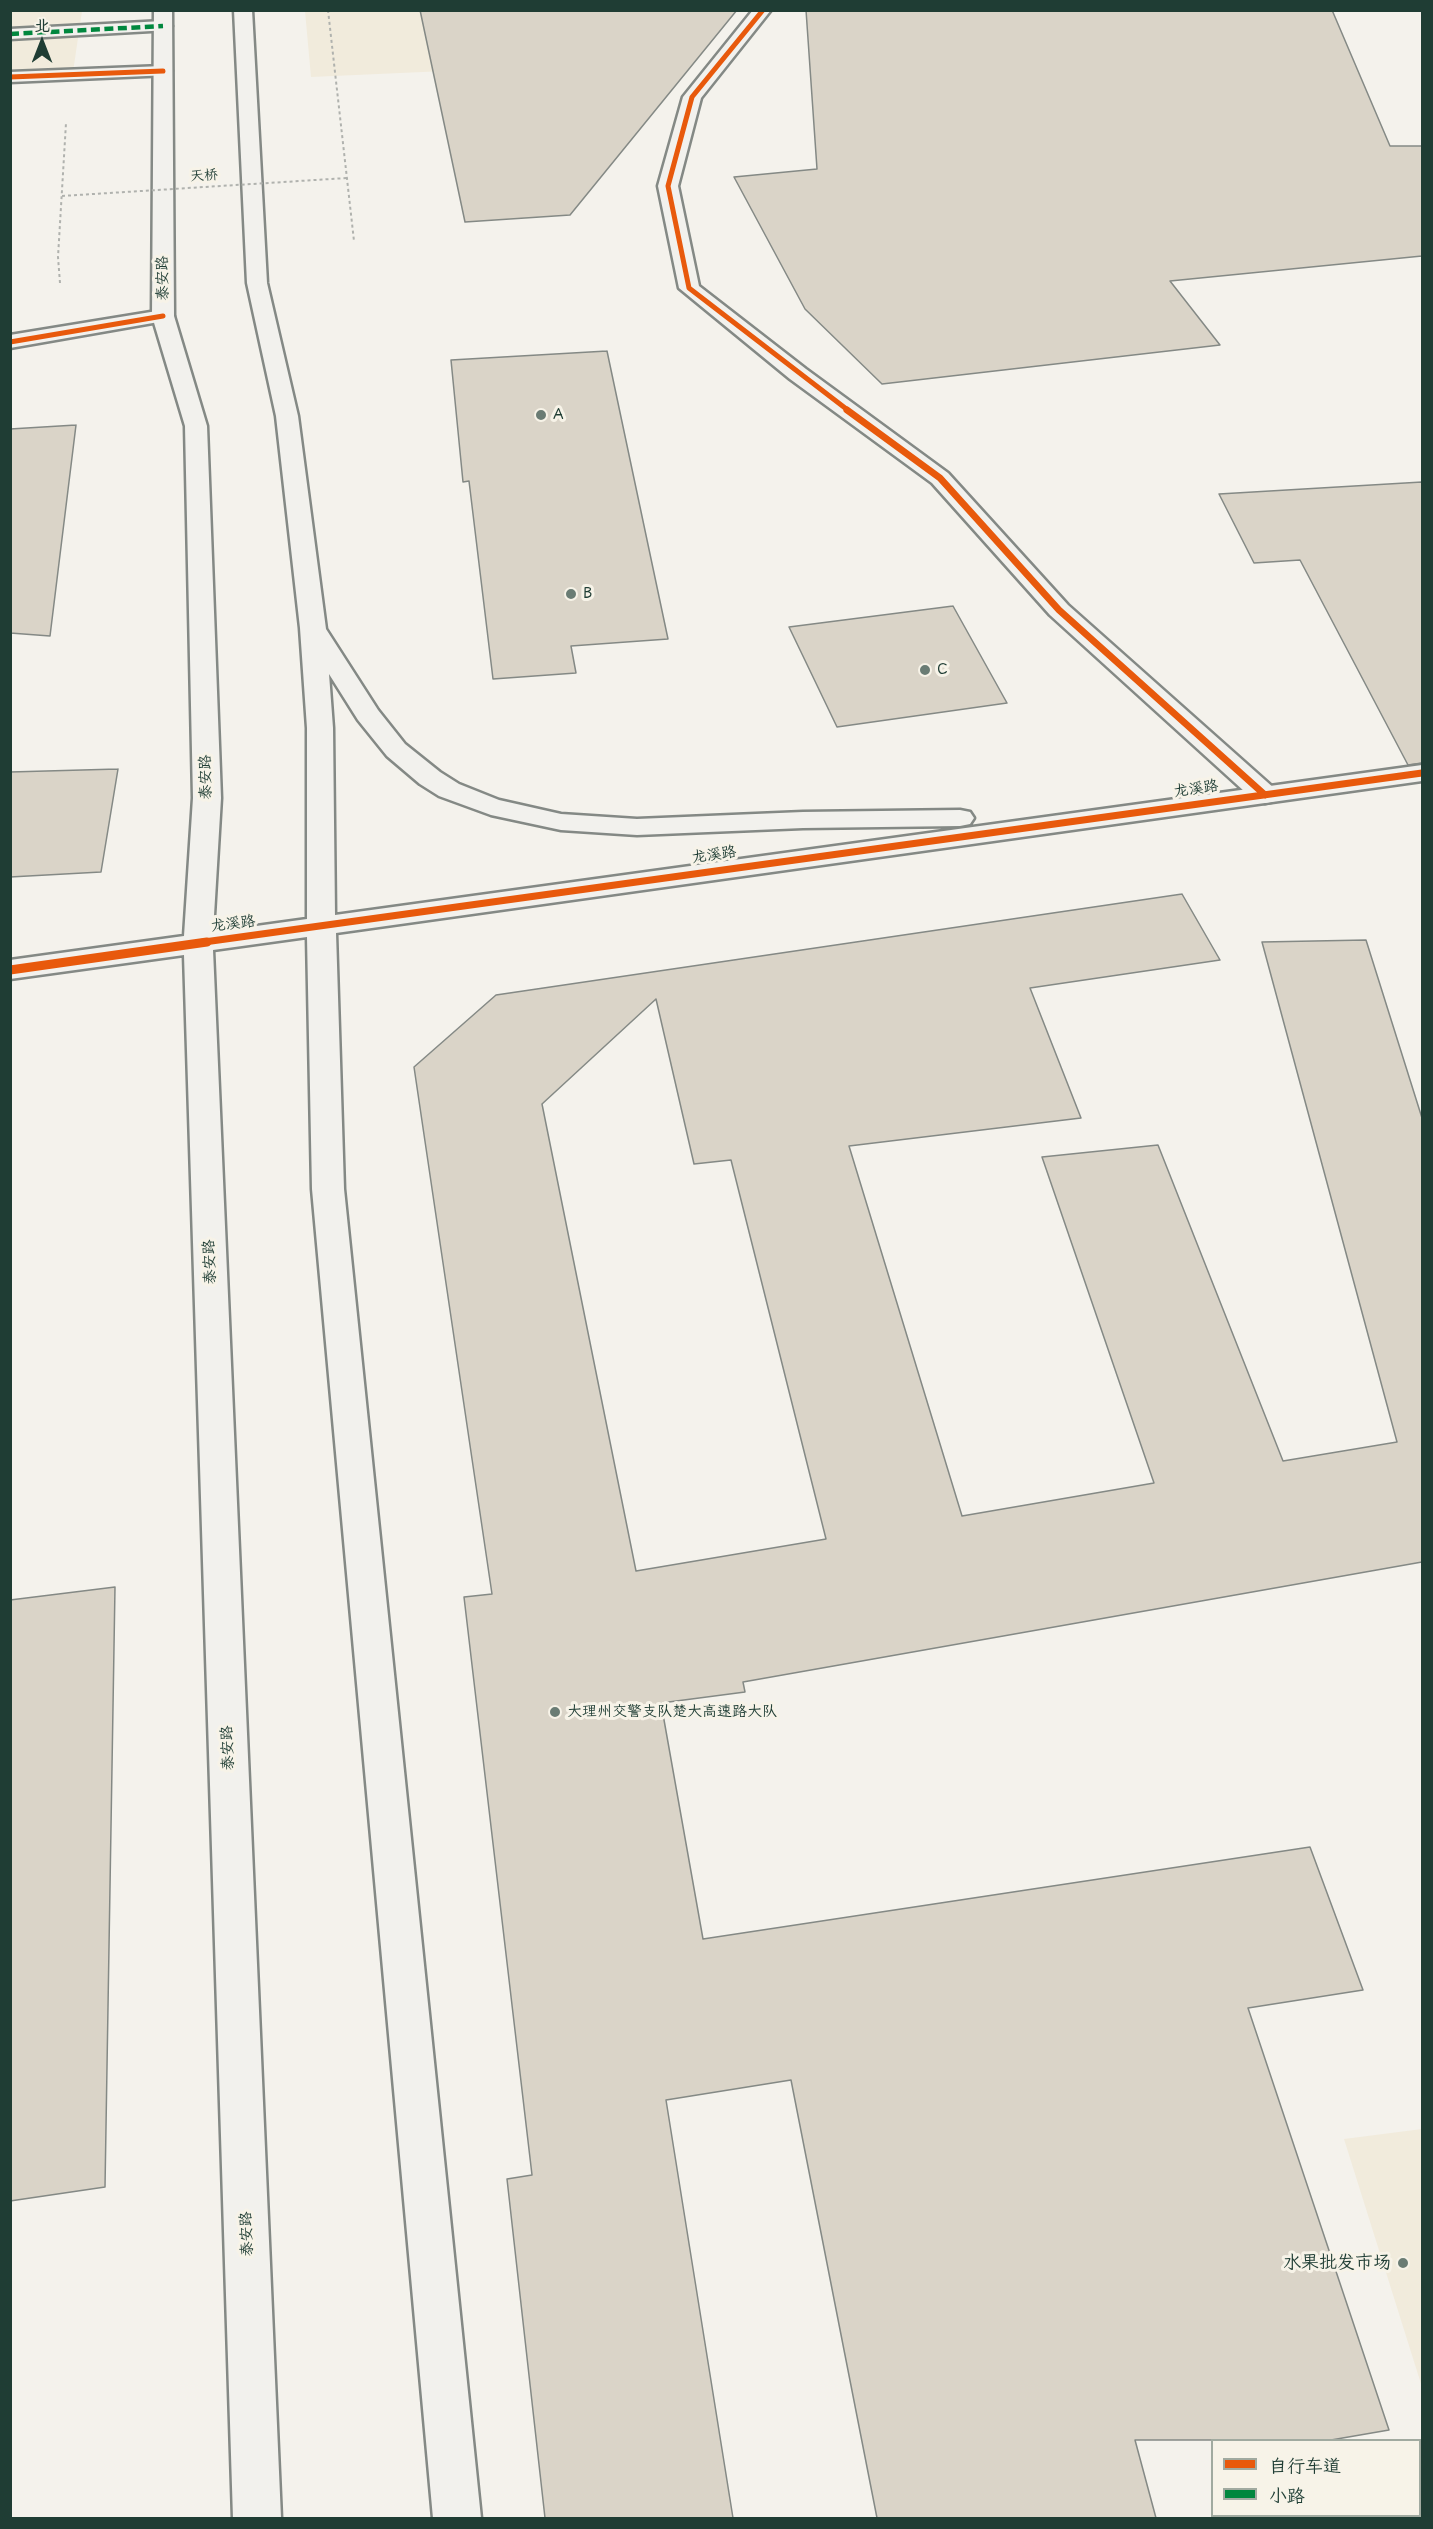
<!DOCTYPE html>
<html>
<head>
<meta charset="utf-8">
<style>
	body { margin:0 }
	#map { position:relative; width:1433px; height:2529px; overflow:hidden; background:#f4f2ec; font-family:"Playpen Sans","LXGW WenKai TC",sans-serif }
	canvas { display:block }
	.frame { position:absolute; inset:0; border:12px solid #1f3d34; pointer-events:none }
	.legend { position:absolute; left:1211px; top:2439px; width:210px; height:78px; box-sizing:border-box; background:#f7f3e8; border:2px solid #a1aaa0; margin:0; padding:8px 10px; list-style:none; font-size:18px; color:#1f3d34 }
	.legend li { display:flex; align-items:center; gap:12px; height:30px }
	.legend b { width:30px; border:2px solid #a1aaa0 }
	.north { position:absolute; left:12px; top:12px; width:60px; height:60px; -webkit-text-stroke:4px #f7f3e8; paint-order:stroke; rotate:0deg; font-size:16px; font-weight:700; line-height:24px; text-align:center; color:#1f3d34 }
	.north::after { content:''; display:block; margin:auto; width:21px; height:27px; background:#1f3d34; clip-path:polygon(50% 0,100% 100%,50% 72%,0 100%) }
</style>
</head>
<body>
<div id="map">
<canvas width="1433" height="2529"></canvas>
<div class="frame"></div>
<ul class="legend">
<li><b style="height:8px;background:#e8590c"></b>自行车道</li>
<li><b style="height:8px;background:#00873e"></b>小路</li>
</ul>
<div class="north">北</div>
</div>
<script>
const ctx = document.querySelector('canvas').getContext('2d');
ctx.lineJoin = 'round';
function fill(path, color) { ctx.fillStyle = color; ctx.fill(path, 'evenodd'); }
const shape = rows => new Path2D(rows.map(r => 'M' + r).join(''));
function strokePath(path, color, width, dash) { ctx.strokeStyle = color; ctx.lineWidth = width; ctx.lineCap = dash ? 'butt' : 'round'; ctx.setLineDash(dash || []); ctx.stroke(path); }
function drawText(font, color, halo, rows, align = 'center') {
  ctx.font = font + ' "Playpen Sans","LXGW WenKai TC",sans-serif'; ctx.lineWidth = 6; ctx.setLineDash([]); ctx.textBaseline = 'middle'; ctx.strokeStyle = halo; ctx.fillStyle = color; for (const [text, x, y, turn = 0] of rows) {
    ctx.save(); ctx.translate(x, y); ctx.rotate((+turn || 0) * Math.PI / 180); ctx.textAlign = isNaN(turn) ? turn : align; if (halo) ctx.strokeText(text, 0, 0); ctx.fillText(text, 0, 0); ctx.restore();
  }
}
fill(shape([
	[10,11,82,11,73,72,11,74],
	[305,11,534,11,490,69,311,77],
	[1422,2129,1422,2387,1344,2139]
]), '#f1ebdc');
const building = shape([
	[420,10,737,10,570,215,465,222,420,10],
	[806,10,1332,10,1390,146,1422,146,1422,256,1170,281,1220,345,882,384,805,309,734,177,817,169,806,10],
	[607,351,668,639,571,646,576,673,493,679,469,481,463,482,451,360,607,351],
	[76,425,50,636,10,633,10,429,76,425],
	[1422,482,1422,763,1408,765,1300,560,1254,563,1219,494,1422,482],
	[953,606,1007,703,837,727,789,627,953,606],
	[118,769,101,872,10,877,10,772,118,769],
	[1182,894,1220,960,1030,988,1081,1118,849,1146,962,1516,1154,1483,1042,1157,1158,1145,1283,1461,1397,1442,1262,942,1366,940,1422,1118,1422,1562,743,1682,745,1692,661,1703,703,1939,1310,1847,1363,1990,1248,2008,1389,2430,1331,2440,1135,2440,1156,2518,877,2518,791,2080,666,2100,733,2518,545,2518,507,2179,532,2175,464,1597,492,1594,414,1067,496,995,1182,894],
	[656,999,694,1164,731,1160,826,1539,636,1571,542,1104,656,999],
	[115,1587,105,2187,10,2201,10,1600,115,1587]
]);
fill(building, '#dad4c8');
strokePath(building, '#848985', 1.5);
const street = shape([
	[753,10,771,10,701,98,678,186,699,286,806,369,948,473,1068,605,1275,789,1279,795,1275,801,1265,803,1255,801,1050,615,932,483,790,379,679,288,658,186,683,97,753,10],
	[163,21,169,22,172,26,169,30,10,39,10,29,163,21],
	[163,66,169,67,172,71,169,75,10,82,10,72,163,66],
	[163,310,170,312,174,316,170,320,10,348,10,335,163,310]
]);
const secondary = shape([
	[154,10,172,10,174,316,207,426,221,798,213,932,307,919,307,728,300,628,276,416,247,283,234,10,252,10,267,283,298,416,326,629,378,710,405,744,440,772,459,784,499,800,561,814,637,819,803,812,960,810,970,812,974,818,970,824,960,826,803,828,637,835,561,830,491,815,439,796,420,784,387,756,358,720,329,674,333,728,335,915,1422,765,1422,781,336,933,344,1189,481,2518,433,2518,312,1189,307,937,213,950,281,2518,233,2518,184,955,10,979,10,960,184,936,193,798,185,426,152,316,154,10]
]);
strokePath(street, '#848985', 5);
strokePath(secondary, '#848985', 5);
strokePath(shape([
	[328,10,354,241],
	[60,283,58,257,66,123]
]), '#b0b2ae', 2, [3, 3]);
fill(street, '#f2f1ed');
fill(secondary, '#f2f1ed');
strokePath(shape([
	[62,196,347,178]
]), '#b0b2ae', 2, [3, 3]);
strokePath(shape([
	[10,34,163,26]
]), '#00873e', 4.5, [9, 4.5]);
strokePath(shape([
	[763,10,692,97,668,186,689,288,849,411],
	[10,77,163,71],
	[10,342,163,316]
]), '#e8590c', 5);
strokePath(shape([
	[847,410,940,478,1059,610,1265,795],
	[197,943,1422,773]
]), '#e8590c', 7);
strokePath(shape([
	[10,970,207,942]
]), '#e8590c', 9);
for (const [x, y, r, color] of [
	[541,415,6,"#6a7c74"],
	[571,594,6,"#6a7c74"],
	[925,670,6,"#6a7c74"],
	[555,1712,6,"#6a7c74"],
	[1403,2263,6,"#6a7c74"]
]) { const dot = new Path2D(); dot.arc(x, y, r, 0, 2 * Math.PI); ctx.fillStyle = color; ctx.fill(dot); strokePath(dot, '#f7f3e8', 2); }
drawText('14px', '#1f3d34', '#f7f3e8', [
	["天桥",204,176,-4]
]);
drawText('14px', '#1f3d34', '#f7f3e8', [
	["A",553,415],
	["B",583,594],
	["C",937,670]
], 'left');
drawText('15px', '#1f3d34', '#f7f3e8', [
	["泰安路",163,278,-91],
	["泰安路",206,777,-91],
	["龙溪路",1196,789,-8],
	["龙溪路",714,855,-8],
	["龙溪路",233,924,-7],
	["泰安路",210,1262,-92],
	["泰安路",228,1748,-92],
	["泰安路",247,2234,-92]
]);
drawText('15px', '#1f3d34', '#f7f3e8', [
	["大理州交警支队楚大高速路大队",567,1712]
], 'left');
drawText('18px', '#1f3d34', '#f7f3e8', [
	["水果批发市场",1391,2263]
], 'right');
</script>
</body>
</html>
